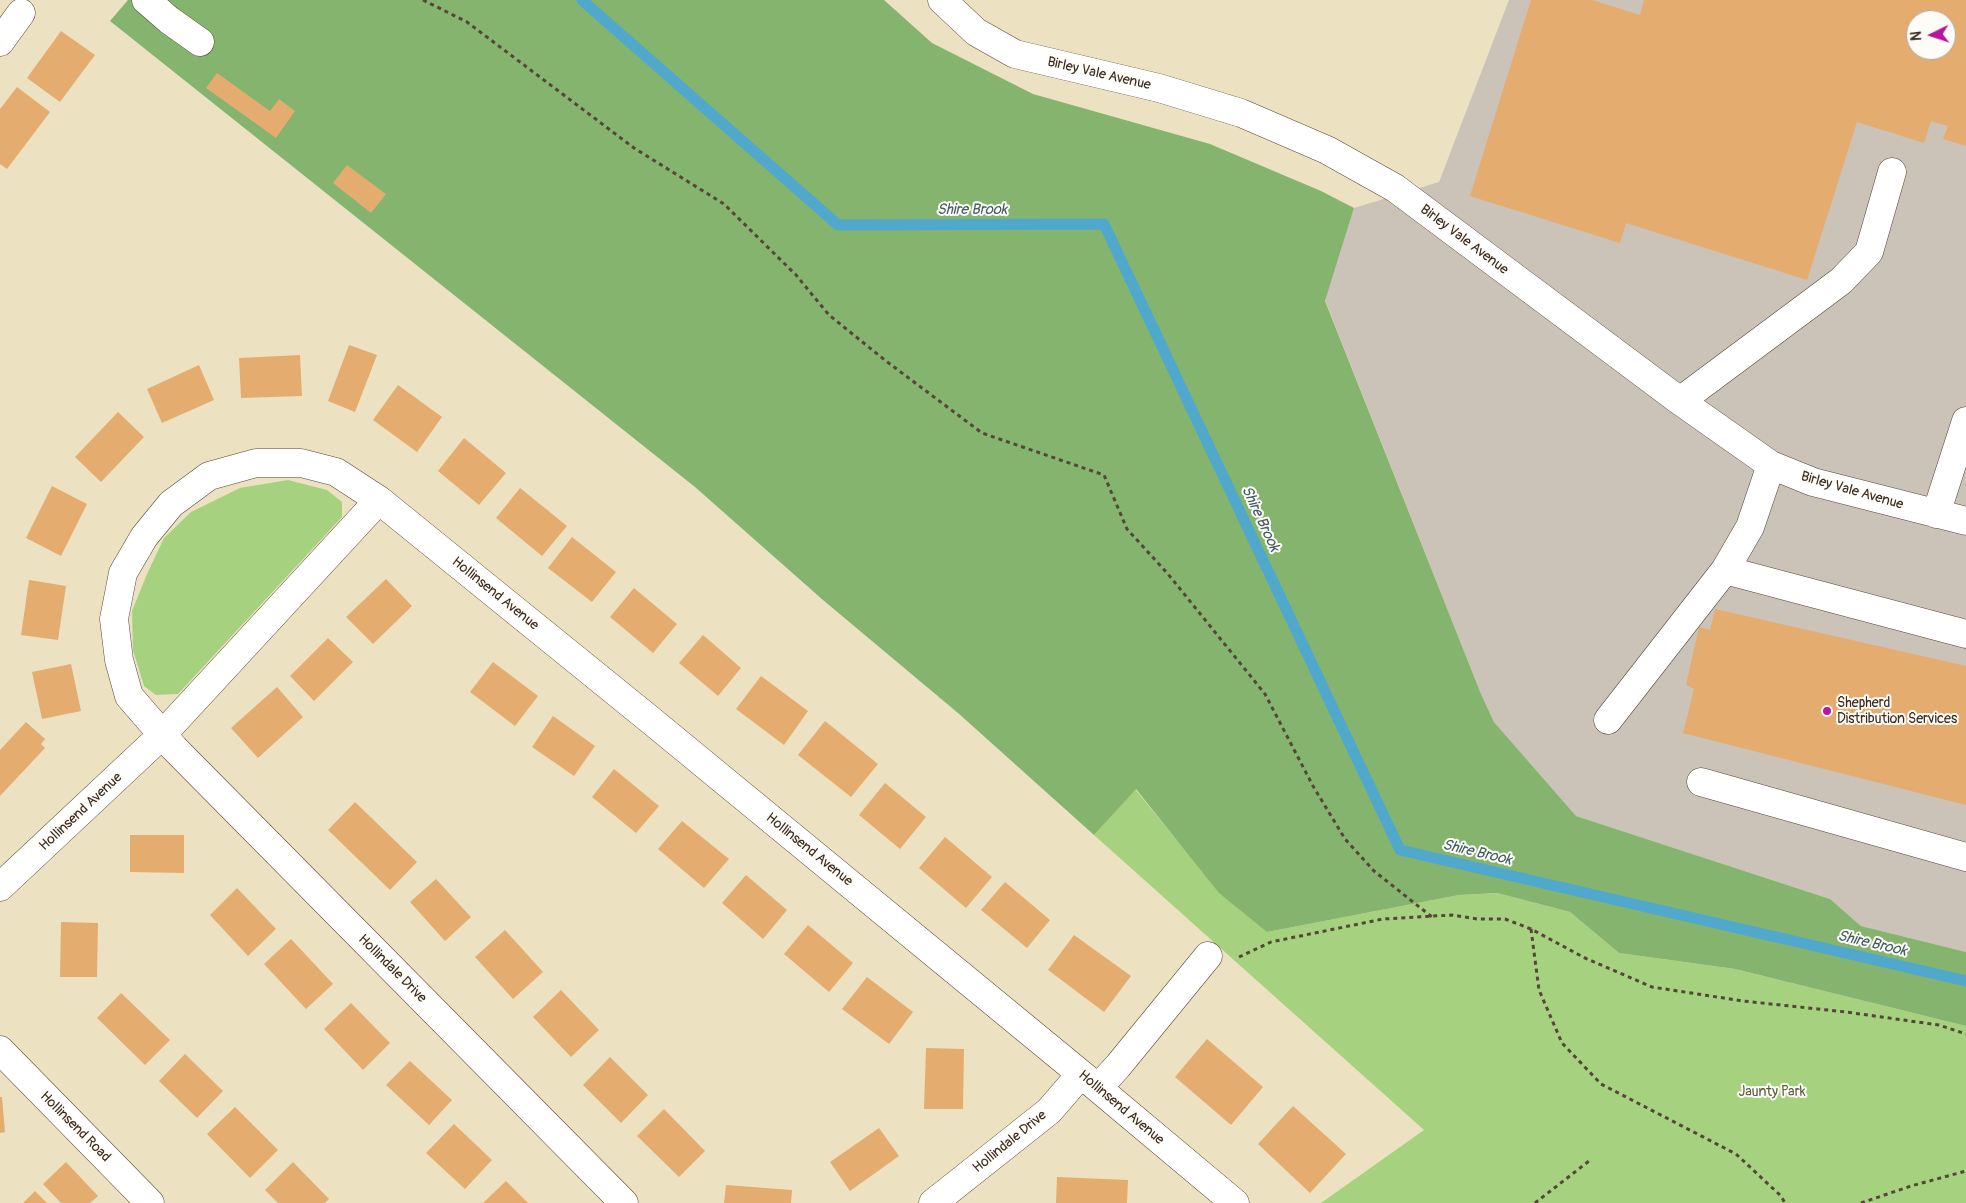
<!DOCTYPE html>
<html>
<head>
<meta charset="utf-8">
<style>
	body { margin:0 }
	#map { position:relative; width:1966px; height:1203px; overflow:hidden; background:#ece2c2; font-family:Pangolin,sans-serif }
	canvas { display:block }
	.north { position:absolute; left:1906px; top:10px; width:50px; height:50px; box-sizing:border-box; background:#fdfcf7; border:1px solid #afa8a0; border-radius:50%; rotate:266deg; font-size:14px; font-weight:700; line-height:20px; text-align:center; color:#3b2a1e }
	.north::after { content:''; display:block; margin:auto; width:18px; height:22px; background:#b5179e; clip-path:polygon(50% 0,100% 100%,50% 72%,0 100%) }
</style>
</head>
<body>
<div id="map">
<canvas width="1966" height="1203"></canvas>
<div class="north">N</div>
</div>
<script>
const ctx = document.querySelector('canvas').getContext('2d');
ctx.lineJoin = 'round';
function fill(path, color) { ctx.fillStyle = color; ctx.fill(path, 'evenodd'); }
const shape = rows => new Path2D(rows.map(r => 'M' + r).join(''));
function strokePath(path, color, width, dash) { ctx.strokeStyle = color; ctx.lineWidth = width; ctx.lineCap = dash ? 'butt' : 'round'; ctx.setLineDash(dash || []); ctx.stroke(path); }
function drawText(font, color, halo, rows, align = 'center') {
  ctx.font = font + ' Pangolin,sans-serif'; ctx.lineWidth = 4; ctx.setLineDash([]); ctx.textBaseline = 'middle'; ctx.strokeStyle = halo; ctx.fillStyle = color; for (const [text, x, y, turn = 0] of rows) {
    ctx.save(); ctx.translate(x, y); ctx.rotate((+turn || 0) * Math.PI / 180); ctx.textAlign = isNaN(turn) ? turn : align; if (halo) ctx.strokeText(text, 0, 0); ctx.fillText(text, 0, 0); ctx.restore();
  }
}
fill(shape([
	[1509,0,1966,0,1966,952,1861,926,1830,899,1576,816,1494,722,1481,694,1325,300,1354,208,1439,182],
	[1916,20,1946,20,1946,50,1916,50]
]), '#cbc2b8');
fill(shape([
	[288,480,327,490,342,502,342,517,178,694,156,695,144,686,133,650,132,611,147,574,164,538,191,512,240,488],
	[1135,789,1176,839,1267,932,1459,895,1497,893,1570,912,1619,953,1735,969,1966,1026,1966,1203,1321,1203,1424,1130,1094,835]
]), '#a6d27f');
fill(shape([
	[128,0,884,0,932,43,1033,94,1210,144,1321,191,1354,208,1325,301,1481,694,1494,722,1576,816,1830,899,1861,926,1966,952,1966,1026,1735,969,1619,953,1570,912,1497,893,1459,895,1267,932,1219,893,1136,789,1094,835,958,713,823,600,695,487,110,21]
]), '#84b46e');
strokePath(shape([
	[582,0,838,225,1104,224,1400,850,1966,981]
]), '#50a9cd', 11);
fill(shape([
	[1531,0,1592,0,1640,15,1644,0,1966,0,1966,146,1943,139,1948,126,1931,121,1924,143,1857,122,1807,280,1626,223,1620,243,1470,196],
	[1916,20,1946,20,1946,50,1916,50],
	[61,31,95,55,60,102,27,78],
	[217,73,270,111,279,99,295,111,276,138,206,88],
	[17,87,50,112,7,169,0,164,0,109],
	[347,165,386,194,371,213,333,183],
	[349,345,377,355,355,412,328,401],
	[300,355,302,396,241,398,239,358],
	[199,365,214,400,162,423,147,389],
	[398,385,442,417,417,452,373,420],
	[118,412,144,437,101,482,75,457],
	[464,438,506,473,479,505,438,471],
	[52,486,87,504,61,556,26,538],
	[520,488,567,526,542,556,496,518],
	[572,537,616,572,592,602,548,568],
	[386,579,412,606,373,644,346,617],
	[29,580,66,586,58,640,21,635],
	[634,588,677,624,653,653,610,617],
	[1715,609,1966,666,1966,805,1683,733,1694,689,1686,685,1699,627,1710,630],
	[703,635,741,668,718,696,679,663],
	[328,638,353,662,314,701,290,676],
	[493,662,538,696,515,726,470,692],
	[71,664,81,711,42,719,32,672],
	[761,676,808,711,784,745,736,709],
	[277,687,303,717,258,758,231,728],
	[553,716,595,746,574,776,532,747],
	[825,721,878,764,851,797,798,755],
	[26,722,45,739,41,744,45,748,0,796,0,750],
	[614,769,659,806,636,833,592,797],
	[885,783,926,817,900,849,859,815],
	[355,802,417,862,390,890,328,830],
	[682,821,729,859,704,888,658,849],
	[130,835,184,835,184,873,130,872],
	[945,837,992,877,966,908,919,868],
	[746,875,787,910,763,939,722,903],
	[436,879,471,917,445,941,410,902],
	[1005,882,1050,920,1027,948,981,910],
	[237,888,276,929,248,956,210,915],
	[61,922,98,923,97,977,60,977],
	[808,925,853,963,829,992,784,954],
	[505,930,543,972,513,999,475,957],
	[1074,935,1131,976,1104,1012,1048,970],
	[291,939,333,984,306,1009,264,964],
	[867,977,913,1012,889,1044,842,1009],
	[561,990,599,1030,571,1057,533,1017],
	[121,993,170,1040,145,1065,97,1018],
	[351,1003,390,1043,363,1070,324,1029],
	[1207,1039,1263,1087,1231,1125,1175,1077],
	[926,1048,964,1049,963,1109,924,1109],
	[185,1054,223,1091,197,1118,159,1081],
	[610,1057,648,1095,621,1123,583,1085],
	[410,1061,452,1100,429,1125,386,1085],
	[0,1097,2,1097,5,1132,0,1133],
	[1293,1106,1346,1154,1310,1193,1258,1144],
	[235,1107,278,1150,250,1178,207,1134],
	[664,1109,705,1151,679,1177,637,1136],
	[454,1124,492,1160,465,1189,426,1153],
	[879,1128,899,1156,850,1191,830,1162],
	[66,1162,98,1196,90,1203,61,1203,43,1184],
	[293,1162,329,1199,325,1203,278,1203,265,1190],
	[1057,1177,1128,1180,1127,1203,1056,1203],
	[506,1181,528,1203,483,1203],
	[726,1185,792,1190,791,1203,724,1203],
	[35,1191,47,1203,23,1203]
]), '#e4ac6f');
const minor = shape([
	[146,0,169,20,200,42],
	[942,0,976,32,1015,54,1159,88,1241,113,1327,150,1395,188,1680,401,1771,465,1813,482,1966,521],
	[0,42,21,13],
	[1680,401,1841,281,1869,252,1892,172],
	[1936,514,1966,421],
	[1725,570,1966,634],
	[1608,720,1725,570,1750,527,1771,465],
	[1701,782,1966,857],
	[0,887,161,736,379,500],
	[1098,1088,1118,1066,1208,956],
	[624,1203,174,748,129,696,119,660,114,619,123,573,144,537,171,504,209,476,256,463,301,463,336,472,379,500,648,718,1081,1074,1235,1203],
	[933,1203,1049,1111,1081,1074]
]);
const major = shape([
	[0,1050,150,1203]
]);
strokePath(minor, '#564637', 29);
strokePath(major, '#564637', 29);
strokePath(shape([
	[423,0,467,22,634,148,724,204,796,275,829,315,886,361,982,433,1104,475,1127,529,1168,574,1265,694,1313,786,1345,839,1374,871,1432,917],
	[1531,929,1539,990,1562,1043,1601,1084,1736,1154,1781,1196,1785,1203],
	[1239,957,1271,942,1383,919,1452,915,1477,919,1505,919,1531,929,1585,958,1652,987,1743,1001,1846,1012,1939,1025,1966,1034],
	[1535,1203,1589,1161],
	[1861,1203,1911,1186,1966,1171]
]), '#564637', 3, [4, 4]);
strokePath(minor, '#fff', 28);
strokePath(major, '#fff', 28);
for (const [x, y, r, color] of [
	[1827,711,5,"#b5179e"]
]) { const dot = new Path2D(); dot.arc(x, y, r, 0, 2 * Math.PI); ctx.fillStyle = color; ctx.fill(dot); strokePath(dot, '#fdfcf7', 2); }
drawText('14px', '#3b2a1e', '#fdfcf7', [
	["Birley Vale Avenue",1099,74,13],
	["Birley Vale Avenue",1464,240,37],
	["Birley Vale Avenue",1852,491,16],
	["Hollinsend Avenue",495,594,39],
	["Hollinsend Avenue",81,812,-43],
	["Hollinsend Avenue",809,850,39],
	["Hollindale Drive",392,969,45],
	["Hollinsend Avenue",1121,1108,40],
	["Hollinsend Road",75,1127,45],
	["Hollindale Drive",1010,1142,-39]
]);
drawText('14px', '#3b2a1e', '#fdfcf7', [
	["Shepherd",1837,703],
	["Distribution Services",1837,719]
], 'left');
drawText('14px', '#5b5c3b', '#fdfcf7', [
	["Jaunty Park",1772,1092]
]);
drawText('italic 15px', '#435d64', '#fdfcf7', [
	["Shire Brook",972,210],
	["Shire Brook",1260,519,65],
	["Shire Brook",1477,853,13],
	["Shire Brook",1872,944,13]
]);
</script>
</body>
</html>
